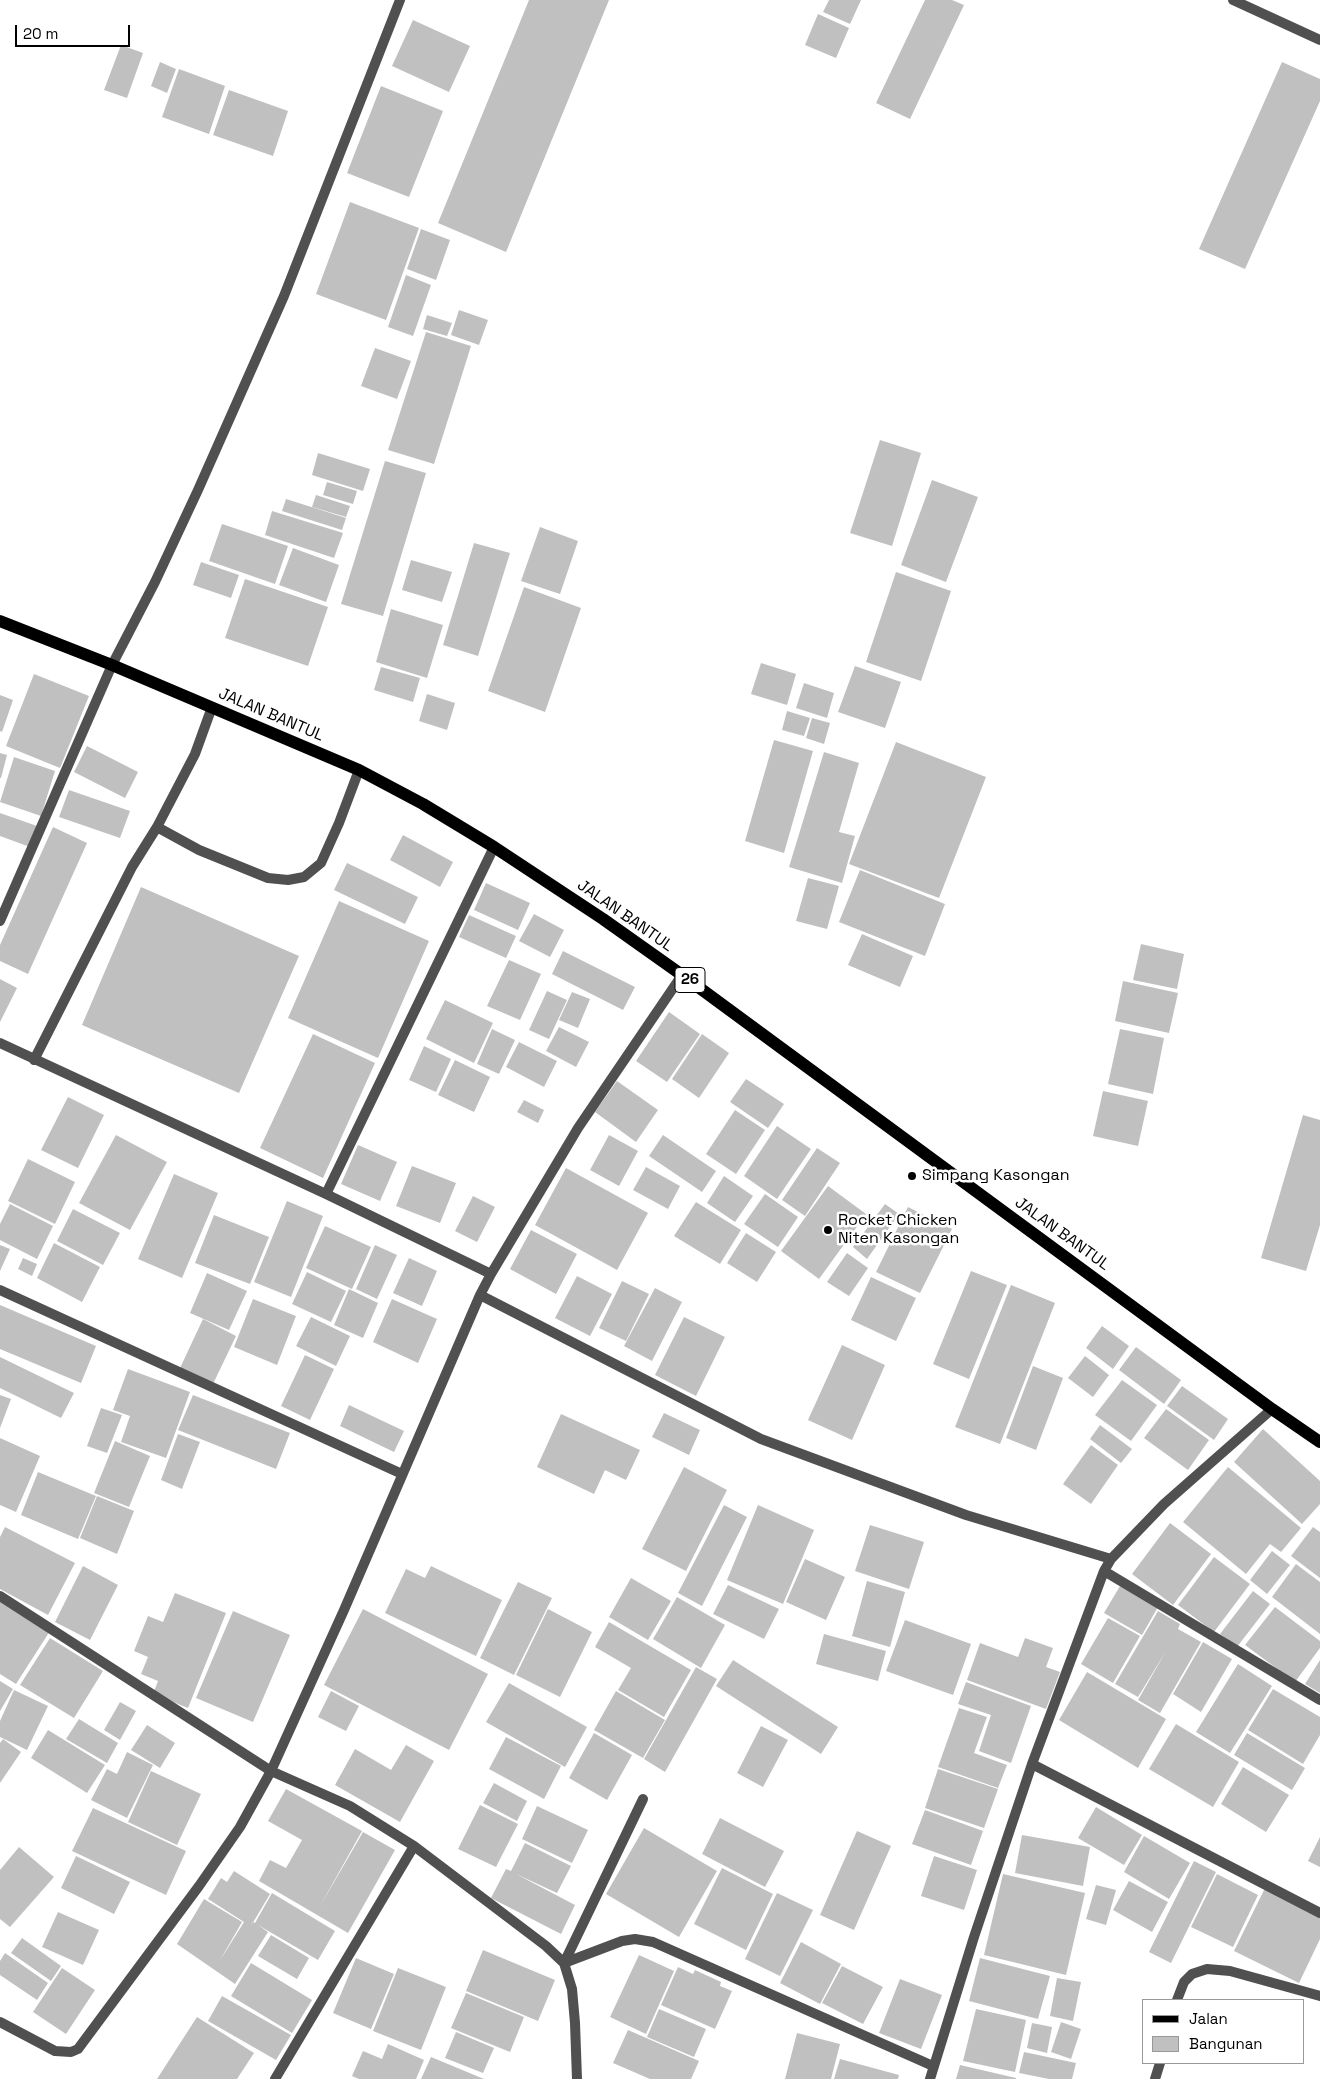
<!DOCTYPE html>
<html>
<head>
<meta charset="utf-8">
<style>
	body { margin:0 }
	#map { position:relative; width:1320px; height:2079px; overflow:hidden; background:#fff; font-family:"Space Grotesk",sans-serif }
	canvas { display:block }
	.legend { position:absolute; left:1142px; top:1999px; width:162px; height:65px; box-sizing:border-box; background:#fff; border:1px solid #999; margin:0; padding:6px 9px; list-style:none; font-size:15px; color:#000 }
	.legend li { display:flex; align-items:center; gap:10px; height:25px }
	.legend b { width:25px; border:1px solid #999 }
	.scale { position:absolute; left:15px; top:25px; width:115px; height:22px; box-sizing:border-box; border:2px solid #000; border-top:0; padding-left:6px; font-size:15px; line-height:18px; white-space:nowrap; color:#000; -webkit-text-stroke:4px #fff; paint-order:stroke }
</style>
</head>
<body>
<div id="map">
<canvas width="1320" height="2079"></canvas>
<ul class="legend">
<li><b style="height:6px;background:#000"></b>Jalan</li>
<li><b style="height:14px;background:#c0c0c0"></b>Bangunan</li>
</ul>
<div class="scale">20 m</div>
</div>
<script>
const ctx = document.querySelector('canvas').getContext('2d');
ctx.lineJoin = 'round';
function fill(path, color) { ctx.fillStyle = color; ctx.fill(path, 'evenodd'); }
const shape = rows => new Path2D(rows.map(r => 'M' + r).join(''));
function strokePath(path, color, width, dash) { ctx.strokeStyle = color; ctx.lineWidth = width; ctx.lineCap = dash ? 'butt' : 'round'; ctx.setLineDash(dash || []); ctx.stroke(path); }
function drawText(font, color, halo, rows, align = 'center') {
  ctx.font = font + ' "Space Grotesk",sans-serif'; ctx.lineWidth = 5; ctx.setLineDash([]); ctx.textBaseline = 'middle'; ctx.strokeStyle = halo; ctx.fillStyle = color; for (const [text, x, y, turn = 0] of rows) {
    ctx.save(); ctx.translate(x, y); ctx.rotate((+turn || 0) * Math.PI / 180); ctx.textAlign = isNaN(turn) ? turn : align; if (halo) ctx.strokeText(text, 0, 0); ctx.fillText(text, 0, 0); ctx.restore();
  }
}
fill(shape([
	[529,0,609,0,506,252,438,223],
	[829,0,861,0,850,24,823,12],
	[925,0,952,0,964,5,910,119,876,103],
	[818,14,849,28,836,58,805,45],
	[413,20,470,46,449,92,392,66],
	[121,45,143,53,127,98,104,90],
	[160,62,176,69,167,93,151,86],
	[1282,62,1320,79,1320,101,1245,269,1199,249],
	[179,69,225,86,209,134,162,117],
	[381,86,443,111,409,197,347,173],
	[229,90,288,111,273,156,213,135],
	[350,202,419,228,386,320,316,294],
	[421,229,450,240,436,280,407,269],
	[406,275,431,285,413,336,388,327],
	[459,310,488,320,479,345,451,335],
	[427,315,452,323,447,336,423,329],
	[426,332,471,346,434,464,388,450],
	[375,348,411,361,397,399,361,386],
	[880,440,921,453,892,546,850,533],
	[318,453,370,469,363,491,312,475],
	[385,461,426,473,383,616,341,604],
	[932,480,978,497,946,582,901,565],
	[327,482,357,491,353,504,323,495],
	[316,495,350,506,346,517,312,507],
	[286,499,346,518,342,530,282,511],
	[272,511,343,533,334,558,265,535],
	[222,524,288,546,275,584,209,561],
	[540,527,578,541,560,594,521,581],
	[474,543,510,553,478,656,443,645],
	[293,548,339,565,326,602,279,585],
	[411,560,452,572,442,602,402,590],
	[201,562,239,575,231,598,193,585],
	[896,572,951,591,921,681,866,662],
	[245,579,328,607,308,666,225,638],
	[524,587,581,608,545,712,488,691],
	[391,609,443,625,427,678,376,662],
	[761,663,796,674,787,705,751,694],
	[855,666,901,682,885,728,838,712],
	[381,667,420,678,413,702,374,690],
	[34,674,89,696,60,768,6,746],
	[804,683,834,693,827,718,796,708],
	[427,694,455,703,447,730,419,721],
	[0,695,13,700,2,732,0,731],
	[787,711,810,718,804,736,782,730],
	[812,718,830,723,824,744,806,738],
	[774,740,813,751,784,853,745,841],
	[896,742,986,777,939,898,849,864],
	[87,746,138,772,125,798,74,772],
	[824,752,859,763,839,832,855,836,842,883,789,867],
	[0,753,7,755,1,778,0,778],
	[14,757,55,771,41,816,0,802],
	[69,790,130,811,120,838,59,817],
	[0,813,37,826,30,847,0,836],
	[53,827,87,843,28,974,0,961,0,945],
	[403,835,453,862,440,887,390,860],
	[347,863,418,897,405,924,334,890],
	[860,870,945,904,925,956,839,922],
	[808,878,839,886,827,929,796,921],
	[486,883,530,903,518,930,474,910],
	[141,887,299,956,239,1093,82,1025],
	[339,901,429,941,378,1058,288,1018],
	[534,914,564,930,550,957,519,941],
	[469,915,516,936,506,958,459,937],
	[862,934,913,956,900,987,848,965],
	[1141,944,1184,954,1177,989,1133,980],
	[563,951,635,987,623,1010,552,974],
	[509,960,541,974,520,1020,487,1006],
	[0,979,17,988,0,1022],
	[1123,981,1178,993,1169,1033,1115,1021],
	[547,991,567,1000,549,1039,529,1030],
	[572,992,590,999,578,1028,559,1020],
	[445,1000,493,1023,474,1063,426,1039],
	[669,1012,700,1034,667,1082,636,1061],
	[559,1027,589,1042,576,1067,546,1051],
	[492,1029,515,1040,499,1074,477,1064],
	[1120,1029,1164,1038,1153,1094,1108,1084],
	[313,1034,375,1063,323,1178,260,1148],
	[702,1034,729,1053,699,1098,672,1079],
	[519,1042,557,1061,544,1087,506,1067],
	[424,1046,451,1059,436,1092,409,1080],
	[455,1060,490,1077,474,1112,438,1095],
	[746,1079,784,1104,768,1128,730,1102],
	[617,1081,658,1110,636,1142,595,1112],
	[1103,1091,1148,1101,1138,1146,1093,1136],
	[68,1097,104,1115,78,1168,41,1150],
	[524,1100,544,1110,538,1123,517,1112],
	[735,1110,765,1130,736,1174,706,1154],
	[1303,1115,1320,1120,1320,1225,1306,1271,1261,1258],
	[777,1126,811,1149,777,1199,744,1176],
	[116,1135,167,1162,130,1230,79,1203],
	[609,1135,638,1151,619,1186,590,1170],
	[663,1135,716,1171,702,1192,649,1156],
	[358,1145,397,1162,380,1201,341,1184],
	[817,1148,840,1163,805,1216,782,1200],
	[28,1159,75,1182,55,1224,8,1201],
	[412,1166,456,1183,440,1223,396,1206],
	[646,1167,680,1186,668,1209,633,1190],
	[566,1168,648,1213,617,1270,535,1225],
	[174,1174,218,1193,182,1278,138,1259],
	[724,1176,753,1196,735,1222,707,1203],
	[828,1186,866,1214,819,1279,781,1251],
	[765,1194,798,1217,778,1247,744,1224],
	[473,1196,495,1207,477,1242,455,1231],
	[287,1201,323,1216,291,1297,254,1282],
	[696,1202,741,1230,720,1264,674,1236],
	[10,1204,53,1226,37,1259,0,1240,0,1224],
	[885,1204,899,1214,867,1259,853,1247],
	[908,1207,952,1229,920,1293,876,1272],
	[73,1209,120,1233,103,1265,57,1241],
	[214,1215,269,1237,250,1284,195,1263],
	[325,1226,371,1247,352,1289,306,1268],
	[531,1230,577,1254,556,1294,510,1269],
	[746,1233,776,1252,757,1282,727,1263],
	[54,1243,100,1267,82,1302,37,1278],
	[0,1245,10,1249,0,1271],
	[375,1245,397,1255,377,1299,356,1289],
	[847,1253,868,1268,849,1296,827,1282],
	[23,1258,37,1264,32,1276,18,1269],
	[409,1258,437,1271,422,1306,393,1293],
	[971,1271,1007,1285,969,1379,933,1364],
	[307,1272,346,1291,331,1322,292,1304],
	[207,1273,247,1291,229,1330,190,1313],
	[577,1276,612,1294,590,1336,555,1318],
	[871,1277,916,1298,896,1341,851,1320],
	[622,1281,649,1294,626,1341,599,1328],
	[1011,1285,1055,1303,1000,1444,955,1427],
	[655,1288,682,1302,652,1361,624,1346],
	[349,1289,378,1303,363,1338,334,1325],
	[253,1299,296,1316,277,1365,234,1347],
	[392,1299,437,1319,418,1363,373,1342],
	[0,1305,96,1346,81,1383,0,1349],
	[311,1317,350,1336,336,1366,296,1346],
	[684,1317,725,1337,696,1396,655,1375],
	[203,1319,236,1336,213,1384,180,1368],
	[1102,1326,1129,1346,1113,1369,1086,1348],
	[842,1345,885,1365,852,1440,808,1420],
	[1136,1347,1181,1380,1164,1404,1119,1370],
	[305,1355,334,1369,310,1420,281,1406],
	[1085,1356,1109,1375,1093,1397,1068,1378],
	[0,1357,74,1393,61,1418,0,1388],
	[1033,1366,1063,1378,1036,1450,1006,1438],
	[128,1369,190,1392,166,1458,121,1442,130,1416,113,1410],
	[1122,1380,1157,1405,1131,1441,1095,1415],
	[1182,1386,1228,1419,1214,1440,1167,1406],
	[0,1395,11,1399,0,1428],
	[193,1395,290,1433,276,1469,178,1430],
	[349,1405,404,1431,394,1452,340,1426],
	[101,1408,122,1415,107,1453,87,1446],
	[1166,1409,1209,1440,1188,1470,1144,1438],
	[664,1413,700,1430,689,1455,652,1437],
	[561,1414,640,1450,626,1480,605,1470,594,1494,537,1467],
	[1100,1425,1132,1449,1121,1463,1090,1439],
	[1263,1429,1320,1481,1320,1504,1302,1524,1234,1462],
	[178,1434,200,1442,182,1489,161,1480],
	[0,1438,40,1456,16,1512,0,1505],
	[115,1441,150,1456,129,1507,94,1493],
	[1091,1445,1118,1465,1091,1504,1063,1484],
	[684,1467,727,1490,686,1571,642,1549],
	[1228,1467,1301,1528,1281,1552,1270,1544,1246,1574,1183,1522],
	[38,1472,96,1496,78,1539,21,1515],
	[97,1496,134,1511,117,1554,80,1538],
	[724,1505,747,1517,702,1606,678,1593],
	[758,1505,814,1530,783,1604,727,1580],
	[1170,1523,1211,1554,1173,1605,1132,1574],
	[870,1525,924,1542,909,1589,855,1571],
	[5,1527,75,1563,48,1615,0,1589,0,1537],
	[1313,1527,1320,1532,1320,1578,1291,1556],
	[1272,1551,1290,1565,1267,1594,1250,1580],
	[1214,1557,1250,1584,1214,1632,1178,1605],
	[805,1559,845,1577,826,1620,786,1602],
	[1296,1564,1320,1582,1320,1634,1272,1597],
	[83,1566,118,1585,90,1640,55,1622],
	[431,1566,502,1600,476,1656,385,1613,406,1569,425,1578],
	[631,1578,671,1601,648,1640,609,1617],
	[867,1581,905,1592,890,1647,852,1636],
	[518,1582,552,1598,514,1675,480,1658],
	[728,1585,779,1609,764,1639,713,1614],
	[1120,1586,1158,1607,1142,1635,1104,1613],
	[1253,1591,1270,1604,1237,1647,1220,1634],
	[175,1593,226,1613,188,1708,153,1694,158,1681,141,1674,148,1657,134,1651,148,1616,163,1622],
	[677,1597,725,1625,701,1668,653,1639],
	[0,1599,50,1631,16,1684,0,1674],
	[1275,1607,1320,1641,1320,1648,1295,1682,1245,1645],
	[363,1609,488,1674,449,1750,324,1685],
	[548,1609,592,1632,560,1697,516,1675],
	[233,1611,290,1635,253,1722,196,1698],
	[1158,1611,1180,1624,1178,1629,1201,1642,1160,1713,1138,1700,1166,1651,1138,1697,1115,1684],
	[1108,1618,1140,1636,1113,1683,1081,1664],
	[905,1620,971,1644,953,1695,886,1671],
	[609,1622,691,1670,664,1717,618,1690,631,1668,595,1647],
	[824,1634,886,1651,878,1681,816,1664],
	[50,1638,103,1671,74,1718,20,1685],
	[1025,1638,1053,1648,1046,1667,1060,1672,1046,1709,967,1680,980,1643,1018,1657],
	[1203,1642,1232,1659,1201,1712,1173,1694],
	[733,1660,838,1727,821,1754,716,1686],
	[1320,1660,1320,1693,1305,1684],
	[1238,1664,1272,1686,1230,1753,1196,1732],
	[696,1667,717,1679,665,1772,644,1759],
	[1087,1672,1166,1719,1138,1768,1059,1720],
	[0,1681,13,1689,0,1711],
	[966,1682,1031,1706,1011,1763,979,1751,991,1715,958,1704],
	[509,1683,587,1727,565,1767,486,1722],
	[1273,1689,1320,1717,1320,1735,1303,1764,1248,1730],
	[14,1690,48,1706,27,1750,0,1737,0,1721],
	[331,1691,359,1706,346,1731,318,1717],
	[616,1691,665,1720,643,1758,594,1730],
	[120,1702,136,1711,120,1740,104,1730],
	[959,1708,987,1717,974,1753,1007,1765,998,1788,938,1767],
	[79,1719,118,1743,107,1763,66,1739],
	[1176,1724,1239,1762,1213,1807,1149,1769],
	[147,1725,175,1743,160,1768,131,1750],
	[761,1726,788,1740,763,1787,737,1773],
	[48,1730,105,1765,87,1793,31,1758],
	[594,1733,632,1755,607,1800,569,1778],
	[1247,1733,1305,1768,1292,1790,1234,1755],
	[506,1737,561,1766,544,1799,489,1769],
	[3,1739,21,1752,0,1783,0,1743],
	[406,1745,434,1761,400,1822,335,1785,355,1749,391,1770],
	[127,1752,153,1765,127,1818,91,1800,107,1769,117,1774],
	[1243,1767,1289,1795,1266,1832,1221,1804],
	[938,1769,998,1789,984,1828,925,1808],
	[151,1771,201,1794,177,1845,128,1822],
	[494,1783,527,1801,517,1821,483,1803],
	[286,1789,362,1831,319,1908,363,1832,395,1850,348,1933,259,1881,270,1860,286,1868,302,1840,268,1821],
	[480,1805,518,1824,496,1867,458,1849],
	[537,1806,588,1830,572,1863,522,1839],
	[1096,1807,1142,1835,1124,1865,1078,1838],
	[93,1808,186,1851,166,1895,72,1851],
	[925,1810,983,1831,971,1865,912,1844],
	[720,1818,784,1851,765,1887,702,1854],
	[644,1828,717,1871,679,1937,606,1894],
	[857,1831,891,1846,854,1930,820,1915],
	[1022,1835,1090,1847,1083,1886,1015,1873],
	[1144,1836,1190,1863,1169,1899,1124,1872],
	[1320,1837,1320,1867,1308,1861],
	[525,1843,571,1866,557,1893,516,1874,575,1905,561,1934,491,1898,506,1869,511,1871],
	[19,1847,54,1877,10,1927,0,1919,0,1870],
	[76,1856,130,1882,114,1914,61,1888],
	[934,1856,977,1870,964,1910,921,1896],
	[1194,1861,1216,1872,1171,1963,1149,1952],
	[722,1868,773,1894,746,1950,694,1924],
	[234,1871,270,1894,251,1926,253,1922,255,1923,272,1893,335,1931,318,1960,258,1925,268,1932,235,1984,177,1944,204,1899,242,1922,219,1962,244,1922,208,1899,221,1878,227,1882],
	[1003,1874,1085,1893,1066,1975,984,1955],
	[1217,1874,1258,1895,1233,1947,1191,1927],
	[1129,1881,1168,1902,1152,1932,1113,1910],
	[1096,1885,1116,1890,1106,1925,1086,1919],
	[1265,1888,1320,1916,1320,1939,1299,1983,1234,1951],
	[777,1893,813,1910,780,1976,745,1959],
	[58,1912,99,1930,83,1965,42,1947],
	[271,1935,309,1958,297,1979,258,1956],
	[22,1938,61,1966,51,1981,11,1953],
	[801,1942,841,1964,820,2004,780,1983],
	[483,1950,555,1980,538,2021,466,1991],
	[5,1953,48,1983,37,2000,0,1975,0,1961],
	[639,1955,674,1971,646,2034,610,2017],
	[356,1958,394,1974,371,2029,333,2013],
	[980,1958,1050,1976,1038,2019,969,2001],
	[251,1963,312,2000,292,2033,231,1996],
	[842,1966,883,1987,863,2024,822,2003],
	[678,1967,693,1974,695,1970,721,1982,720,1986,732,1991,715,2029,661,2005],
	[62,1968,95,1990,66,2034,33,2012],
	[398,1968,446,1987,421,2050,373,2031],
	[1057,1978,1081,1982,1073,2021,1050,2016],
	[900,1979,942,1995,921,2049,879,2033],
	[466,1993,524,2017,510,2052,451,2028],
	[222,1996,291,2035,276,2060,208,2021],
	[659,2009,706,2029,694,2057,647,2037],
	[976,2009,1026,2020,1015,2072,963,2061],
	[197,2017,254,2053,237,2079,157,2079],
	[1061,2022,1081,2029,1071,2059,1051,2052],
	[1032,2023,1052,2027,1047,2053,1027,2048],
	[628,2030,699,2061,691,2079,650,2079,613,2063],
	[456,2032,494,2048,483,2073,445,2058],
	[797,2033,840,2044,831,2079,785,2079],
	[388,2044,424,2060,416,2079,359,2079,352,2076,363,2051,382,2059],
	[1024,2052,1076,2063,1072,2079,1049,2079,1019,2073],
	[431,2057,484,2079,421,2079],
	[840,2059,899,2075,898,2079,834,2079],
	[960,2065,1016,2078,1016,2079,956,2079]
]), '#c0c0c0');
strokePath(shape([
	[157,827,195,754,212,707],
	[34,1060,132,867,157,827,199,850,268,878,288,880,304,877,321,863,339,823,359,770]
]), '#505050', 10);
strokePath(shape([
	[1233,0,1320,40],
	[0,921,112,665,155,582,198,490,284,296,400,0],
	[0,1043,326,1194,491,1274,578,1128,682,975],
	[326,1194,494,847],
	[0,1290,402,1474],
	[480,1295,761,1439,966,1515,1111,1559],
	[1104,1571,1320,1700],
	[0,1596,271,1771,350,1806,414,1846,546,1946,564,1963,572,1989,575,2023,577,2079],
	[1032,1764,1320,1913],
	[564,1963,622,1941,635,1939,653,1942,933,2066],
	[564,1963,643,1799],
	[1177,2000,1184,1982,1192,1974,1207,1969,1230,1971,1320,1996],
	[0,2022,55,2051,71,2052,78,2049,199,1886,240,1827,271,1771,344,1610,480,1295,491,1274],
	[275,2079,414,1846],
	[930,2079,974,1937,1032,1764,1104,1571,1111,1559,1164,1504,1272,1409],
	[1155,2079,1160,2063]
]), '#505050', 10);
strokePath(shape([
	[0,621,112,665,359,770,423,804,494,847,603,919,682,975,1272,1409,1320,1442]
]), '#000', 12);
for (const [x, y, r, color] of [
	[912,1176,5,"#000"],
	[828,1230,5,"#000"]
]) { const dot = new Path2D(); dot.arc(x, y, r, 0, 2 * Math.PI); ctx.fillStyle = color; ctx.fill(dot); strokePath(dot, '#fff', 2); }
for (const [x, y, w] of [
	[690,980,30]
]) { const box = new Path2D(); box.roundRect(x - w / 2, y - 12.5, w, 25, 4); ctx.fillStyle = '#fff'; ctx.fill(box); strokePath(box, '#000', 1); }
drawText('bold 15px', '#000', null, [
	["26",690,980]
]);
drawText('16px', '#000', '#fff', [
	["JALAN BANTUL",271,715,23],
	["JALAN BANTUL",625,916,35],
	["JALAN BANTUL",1062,1234,36]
]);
drawText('16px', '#000', '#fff', [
	["Simpang Kasongan",922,1176],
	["Rocket Chicken",838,1221],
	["Niten Kasongan",838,1239]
], 'left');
</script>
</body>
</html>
